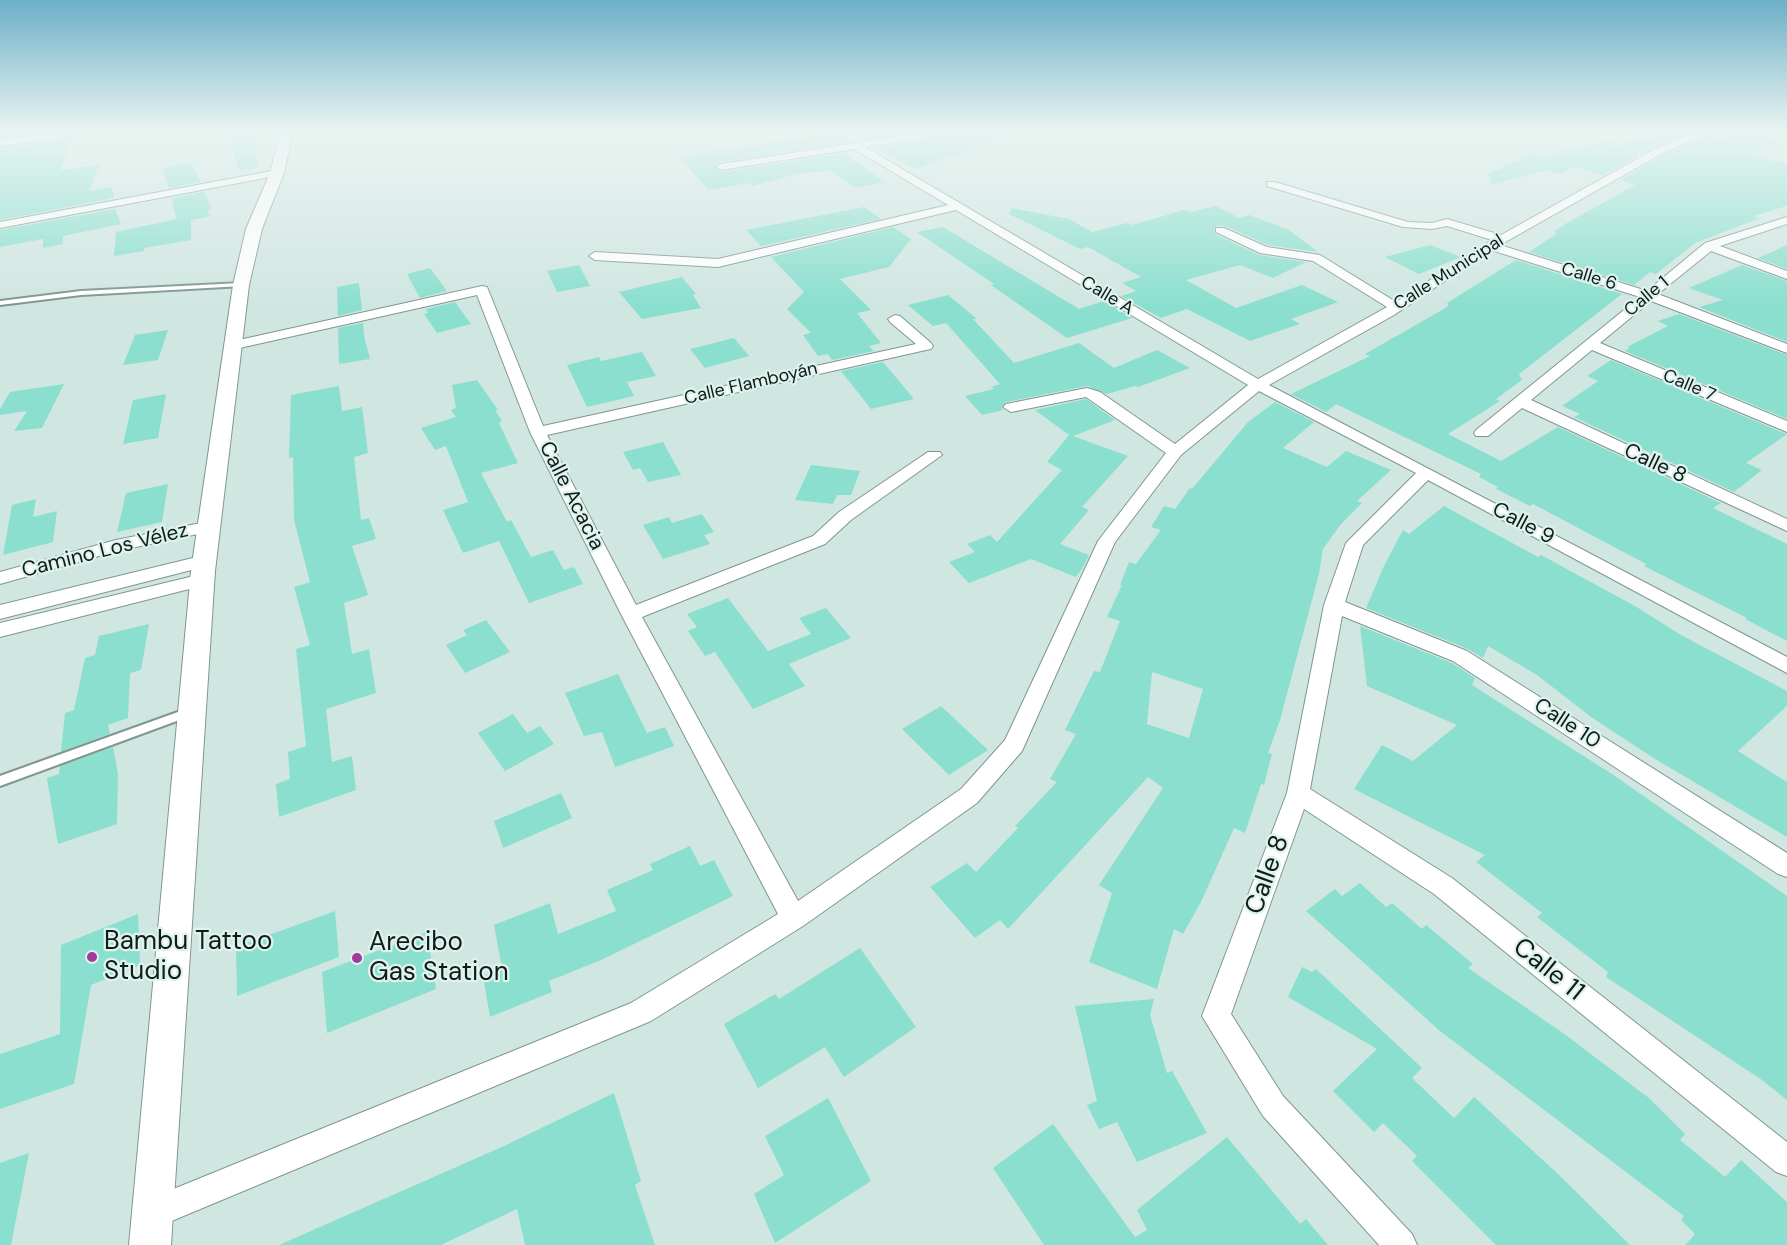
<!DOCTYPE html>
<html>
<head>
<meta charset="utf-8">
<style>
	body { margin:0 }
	canvas { display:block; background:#d0e6e1 }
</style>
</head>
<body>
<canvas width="1787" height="1245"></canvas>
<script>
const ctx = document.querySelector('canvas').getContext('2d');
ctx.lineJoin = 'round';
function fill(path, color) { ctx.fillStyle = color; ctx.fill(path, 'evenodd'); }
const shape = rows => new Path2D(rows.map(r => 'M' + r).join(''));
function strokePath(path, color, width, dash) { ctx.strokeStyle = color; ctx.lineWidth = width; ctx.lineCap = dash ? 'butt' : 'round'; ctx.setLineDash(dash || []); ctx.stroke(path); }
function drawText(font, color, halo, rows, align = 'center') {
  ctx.font = font + ' "DM Sans",sans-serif'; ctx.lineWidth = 4.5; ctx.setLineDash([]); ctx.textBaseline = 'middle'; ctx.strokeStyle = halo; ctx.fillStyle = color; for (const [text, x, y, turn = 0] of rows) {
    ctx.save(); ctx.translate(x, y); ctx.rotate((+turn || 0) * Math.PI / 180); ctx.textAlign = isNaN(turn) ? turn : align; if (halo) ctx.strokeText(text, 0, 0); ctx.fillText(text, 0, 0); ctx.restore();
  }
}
fill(shape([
	[0,131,51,131,0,138],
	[227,131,255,131,257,168,239,171],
	[840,131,916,131,859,140,849,135,845,143,721,162,714,166,721,172,844,153,884,182,856,188,830,170,797,174,753,186,749,183,709,190,679,157],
	[932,131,1013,131,1014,133,916,169,874,148,921,140],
	[1670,131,1694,131,1654,147,1603,175,1574,167,1560,174,1547,170,1492,184,1488,174,1534,153,1543,156,1612,140,1614,146],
	[1732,131,1750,131,1784,140,1748,153,1787,164,1787,206,1753,216,1760,218,1695,243,1656,274,1650,272,1634,285,1529,252,1556,234,1555,231,1567,223,1635,185,1620,180,1664,155,1703,138,1718,140,1728,138],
	[73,138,60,170,99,165,89,191,112,187,114,198,0,220,0,148],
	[191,163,200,182,169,188,162,168],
	[204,192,212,209,207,210,210,216,191,220,191,240,144,248,144,251,114,256,116,232,177,219,172,204,174,203,172,198],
	[1216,206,1239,218,1249,215,1289,230,1318,252,1268,245,1225,226,1216,226,1214,228,1215,234,1259,255,1306,262,1273,278,1240,265,1186,280,1236,308,1302,285,1338,302,1291,319,1300,324,1250,341,1187,309,1161,318,1121,296,1136,291,1122,283,1141,277,1088,247,1080,249,1009,214,1011,208,1069,219,1092,232,1127,223,1132,225,1184,210,1190,212],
	[864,207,881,219,761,246,746,230],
	[115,209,121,224,63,236,63,244,43,248,43,239,0,247,0,230],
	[893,227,911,239,889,267,840,279,871,310,857,313,881,343,869,346,874,351,832,360,828,354,818,356,803,335,811,333,787,309,804,292,771,257],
	[943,227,1079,309,1104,301,1132,318,1067,338,991,285,994,284,917,232],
	[1430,245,1461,257,1419,274,1385,257],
	[1787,245,1787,269,1758,258],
	[1516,260,1622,294,1519,374,1522,380,1496,399,1500,401,1448,434,1501,461,1558,427,1721,503,1713,508,1787,544,1787,641,1745,619,1747,618,1644,566,1646,564,1533,504,1530,506,1496,489,1498,487,1479,477,1481,474,1336,404,1326,412,1291,394,1370,356,1365,354,1449,306,1447,303],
	[579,265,590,286,557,292,547,271],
	[1742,265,1787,281,1787,342,1699,307,1723,300,1689,288],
	[430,268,447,291,420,298,407,274],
	[682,277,696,294,693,295,701,308,642,319,619,292],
	[359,283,362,310,338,316,337,287],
	[948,295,977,319,973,319,1014,363,1079,343,1114,368,1157,350,1190,368,1138,387,1135,386,1107,394,1087,386,1006,402,1001,407,1003,410,982,415,965,396,994,389,991,387,1000,384,946,323,933,326,908,305],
	[455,302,471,324,437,333,424,314,428,313,426,309],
	[1679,314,1787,355,1787,419,1625,351,1630,348,1627,347,1668,326,1658,321],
	[363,323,364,336,370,359,339,364,338,328],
	[168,330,158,360,123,365,135,335],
	[734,338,749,356,705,368,690,349],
	[642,352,656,376,627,382,634,396,587,407,567,365,599,357,601,361],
	[1611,360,1786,434,1787,434,1746,463,1762,470,1734,492,1574,417,1580,414,1562,406,1598,381,1587,376],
	[883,362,914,399,871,409,841,371],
	[477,380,498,410,495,410,502,421,499,423,518,463,481,473,507,522,511,520,531,557,553,550,564,570,574,567,583,584,529,603,499,541,463,553,443,510,468,502,446,446,435,450,421,428,456,417,451,410,456,408,452,385],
	[64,384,42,428,14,431,27,411,0,415,0,409,10,392],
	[339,386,342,411,362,407,368,453,354,457,361,520,369,518,376,539,352,546,368,595,344,603,352,654,369,649,376,693,326,709,332,762,352,756,356,790,279,817,276,784,290,779,288,752,306,746,296,649,310,645,294,587,310,582,294,520,293,457,289,458,291,395],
	[166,394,158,438,123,444,133,400],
	[1086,399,1115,420,1073,436,1128,456,1082,507,1089,510,1060,544,1089,555,1082,569,1076,577,1031,559,969,583,949,562,975,552,967,544,990,535,997,542,1062,470,1047,462,1069,435,1035,410],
	[1275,402,1314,422,1283,448,1327,467,1346,451,1391,470,1357,501,1362,503,1341,524,1323,549,1319,574,1280,720,1268,753,1272,754,1264,785,1261,784,1245,833,1234,828,1201,902,1183,934,1174,929,1157,989,1089,962,1112,893,1099,885,1163,788,1148,777,1008,929,1000,920,975,938,930,887,967,863,976,872,1018,828,1015,826,1057,782,1050,779,1076,734,1065,730,1094,671,1100,672,1120,621,1107,617,1122,585,1120,585,1129,562,1136,564,1161,530,1151,527,1164,506,1175,509,1190,488,1192,489,1248,422],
	[1152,672,1203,689,1189,738,1147,724],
	[663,442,681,475,648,482,640,468,633,470,623,452],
	[811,465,860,471,851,495,837,495,833,504,795,500],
	[168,484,162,522,117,532,126,493],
	[36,499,33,517,57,511,53,542,3,555,12,505],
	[1444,506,1538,557,1541,555,1587,580,1635,606,1681,635,1787,691,1787,706,1738,751,1787,782,1787,837,1655,759,1591,717,1537,675,1488,646,1483,658,1468,649,1366,608,1384,566,1403,530,1409,534],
	[702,514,714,532,704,535,710,544,663,559,643,525,669,517,672,523],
	[728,598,768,651,811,634,799,618,826,608,851,638,789,664,805,686,753,709,715,652,705,656,688,631,697,627,687,614],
	[486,620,510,652,465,673,446,645,467,635,463,630],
	[149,624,141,670,130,673,128,718,108,725,110,734,61,752,65,713,74,710,85,658,95,655,99,636],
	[1360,626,1452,663,1475,678,1472,685,1612,774,1787,896,1787,1100,1762,1080,1606,977,1608,972,1537,917,1542,913,1476,862,1485,855,1354,789,1382,745,1413,761,1457,725,1367,686],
	[618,674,647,733,665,727,674,746,615,767,602,732,584,736,565,693],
	[941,706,988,750,949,775,902,729],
	[513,714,527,733,540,726,554,744,505,771,478,733],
	[113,747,118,774,117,824,58,844,47,778,59,774,60,766],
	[561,793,572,818,503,848,494,821],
	[690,846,700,866,714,860,733,896,601,960,549,981,552,992,490,1017,483,976,502,968,494,925,550,903,558,934,616,911,607,890,653,870,650,864],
	[1360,883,1386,907,1392,903,1422,929,1426,925,1473,964,1468,968,1563,1033,1649,1098,1685,1134,1680,1140,1725,1177,1741,1160,1787,1202,1787,1245,1685,1245,1695,1234,1681,1220,1684,1216,1440,1031,1306,911,1335,889,1342,896],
	[335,911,339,957,237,996,236,947],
	[138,914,140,965,91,985,74,1084,0,1109,0,1054,60,1034,61,945],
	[427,932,436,989,327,1033,322,972],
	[860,948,916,1027,844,1077,825,1047,758,1088,724,1024,775,994,779,999],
	[1302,967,1312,972,1316,969,1422,1068,1412,1078,1454,1118,1474,1097,1557,1173,1630,1245,1496,1245,1412,1161,1417,1156,1383,1123,1374,1132,1333,1091,1377,1049,1288,997],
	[1154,999,1150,1015,1167,1073,1172,1071,1207,1133,1137,1162,1117,1122,1099,1129,1087,1105,1097,1101,1075,1006],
	[614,1093,641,1181,635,1185,655,1245,525,1245,517,1209,441,1245,279,1245,504,1146],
	[828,1098,871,1181,775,1243,754,1194,784,1175,765,1136],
	[1053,1124,1135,1237,1147,1230,1137,1210,1227,1137,1300,1224,1306,1219,1328,1245,1044,1245,993,1168],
	[29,1153,11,1245,0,1245,0,1163]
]), '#8bdfce');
const service = shape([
	[241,283,244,285,243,286,81,295,0,305,0,301,81,291,241,283],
	[189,708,193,709,195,712,193,715,0,786,0,776,189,708]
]);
const minor = shape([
	[66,131,89,131,84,134,0,146,0,140,66,131],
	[919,131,930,131,921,138,865,147,1258,379,1387,307,1313,261,1260,253,1216,232,1216,228,1224,228,1267,247,1320,255,1396,302,1492,240,1447,226,1432,229,1403,227,1267,186,1267,182,1275,182,1408,222,1432,223,1447,219,1501,235,1655,149,1699,131,1730,131,1728,136,1718,138,1703,136,1663,153,1500,245,1647,291,1705,243,1787,217,1787,224,1720,246,1787,271,1787,279,1711,251,1658,294,1787,344,1787,353,1651,301,1600,343,1787,421,1787,432,1592,350,1531,400,1787,519,1787,531,1522,408,1488,436,1476,436,1474,433,1476,430,1640,297,1491,250,1394,315,1269,385,1787,657,1787,673,1428,480,1363,545,1345,602,1467,651,1787,853,1787,877,1778,874,1453,661,1342,616,1310,789,1452,878,1787,1142,1787,1176,1776,1172,1434,894,1304,809,1231,1014,1283,1096,1412,1234,1417,1245,1379,1245,1263,1116,1202,1016,1287,793,1324,605,1346,543,1416,473,1259,391,1181,455,1115,542,1022,751,977,803,803,926,651,1021,150,1230,139,1225,134,1214,139,1203,631,1003,778,914,621,614,530,432,477,295,235,349,230,348,228,345,230,342,482,286,487,287,543,426,916,344,890,322,888,319,895,315,900,316,931,343,933,346,931,349,926,350,547,435,636,605,813,536,839,512,928,452,940,452,942,455,851,520,825,544,642,617,798,901,961,789,1005,740,1098,541,1166,453,1086,397,1011,412,1003,407,1006,404,1087,388,1100,392,1175,444,1248,385,956,210,718,267,595,260,589,256,595,252,718,259,948,205,854,149,721,170,716,167,721,164,915,134,919,131],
	[277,170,282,173,281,175,0,228,0,222,277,170],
	[211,521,217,522,220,526,217,530,117,551,0,584,0,572,116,540,211,521],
	[205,555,211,557,214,561,211,565,0,619,0,605,205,555],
	[202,574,209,576,211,580,209,584,0,637,0,623,202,574]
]);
const tertiary = shape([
	[281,131,293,131,284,173,262,229,249,285,215,571,171,1245,129,1245,191,571,233,285,246,229,270,173,281,131]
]);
strokePath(service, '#819691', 4);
strokePath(minor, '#819691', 2);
strokePath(tertiary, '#819691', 2);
fill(service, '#fff');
fill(minor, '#fff');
fill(tertiary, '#fff');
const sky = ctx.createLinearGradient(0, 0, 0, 305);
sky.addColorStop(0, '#6dafc8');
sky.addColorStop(0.43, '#eaf4f2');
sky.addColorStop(1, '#eaf4f200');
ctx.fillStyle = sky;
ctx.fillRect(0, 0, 1787, 305);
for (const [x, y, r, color] of [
	[92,957,6,"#a2399c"],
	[357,958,6,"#a2399c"]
]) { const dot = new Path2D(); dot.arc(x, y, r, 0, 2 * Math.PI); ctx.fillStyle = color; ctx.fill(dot); strokePath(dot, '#ddf3ee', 2); }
drawText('18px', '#131b19', '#ddf3ee', [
	["Calle Municipal",1449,273,-32],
	["Calle 6",1589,277,17],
	["Calle A",1107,296,31],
	["Calle 1",1647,297,-40],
	["Calle Flamboyán",751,384,-13],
	["Calle 7",1689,386,23]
]);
drawText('21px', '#131b19', '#ddf3ee', [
	["Calle 8",1655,464,25],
	["Calle Acacia",571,496,63],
	["Calle 9",1523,524,28],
	["Camino Los Vélez",105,551,-14],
	["Calle 10",1567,724,33]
]);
drawText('26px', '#131b19', '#ddf3ee', [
	["Calle 8",1268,875,-70],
	["Calle 11",1548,970,39]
]);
drawText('26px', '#131b19', '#ddf3ee', [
	["Bambu Tattoo",104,942],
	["Studio",104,972],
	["Arecibo",369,943],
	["Gas Station",369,973]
], 'left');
</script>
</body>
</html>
